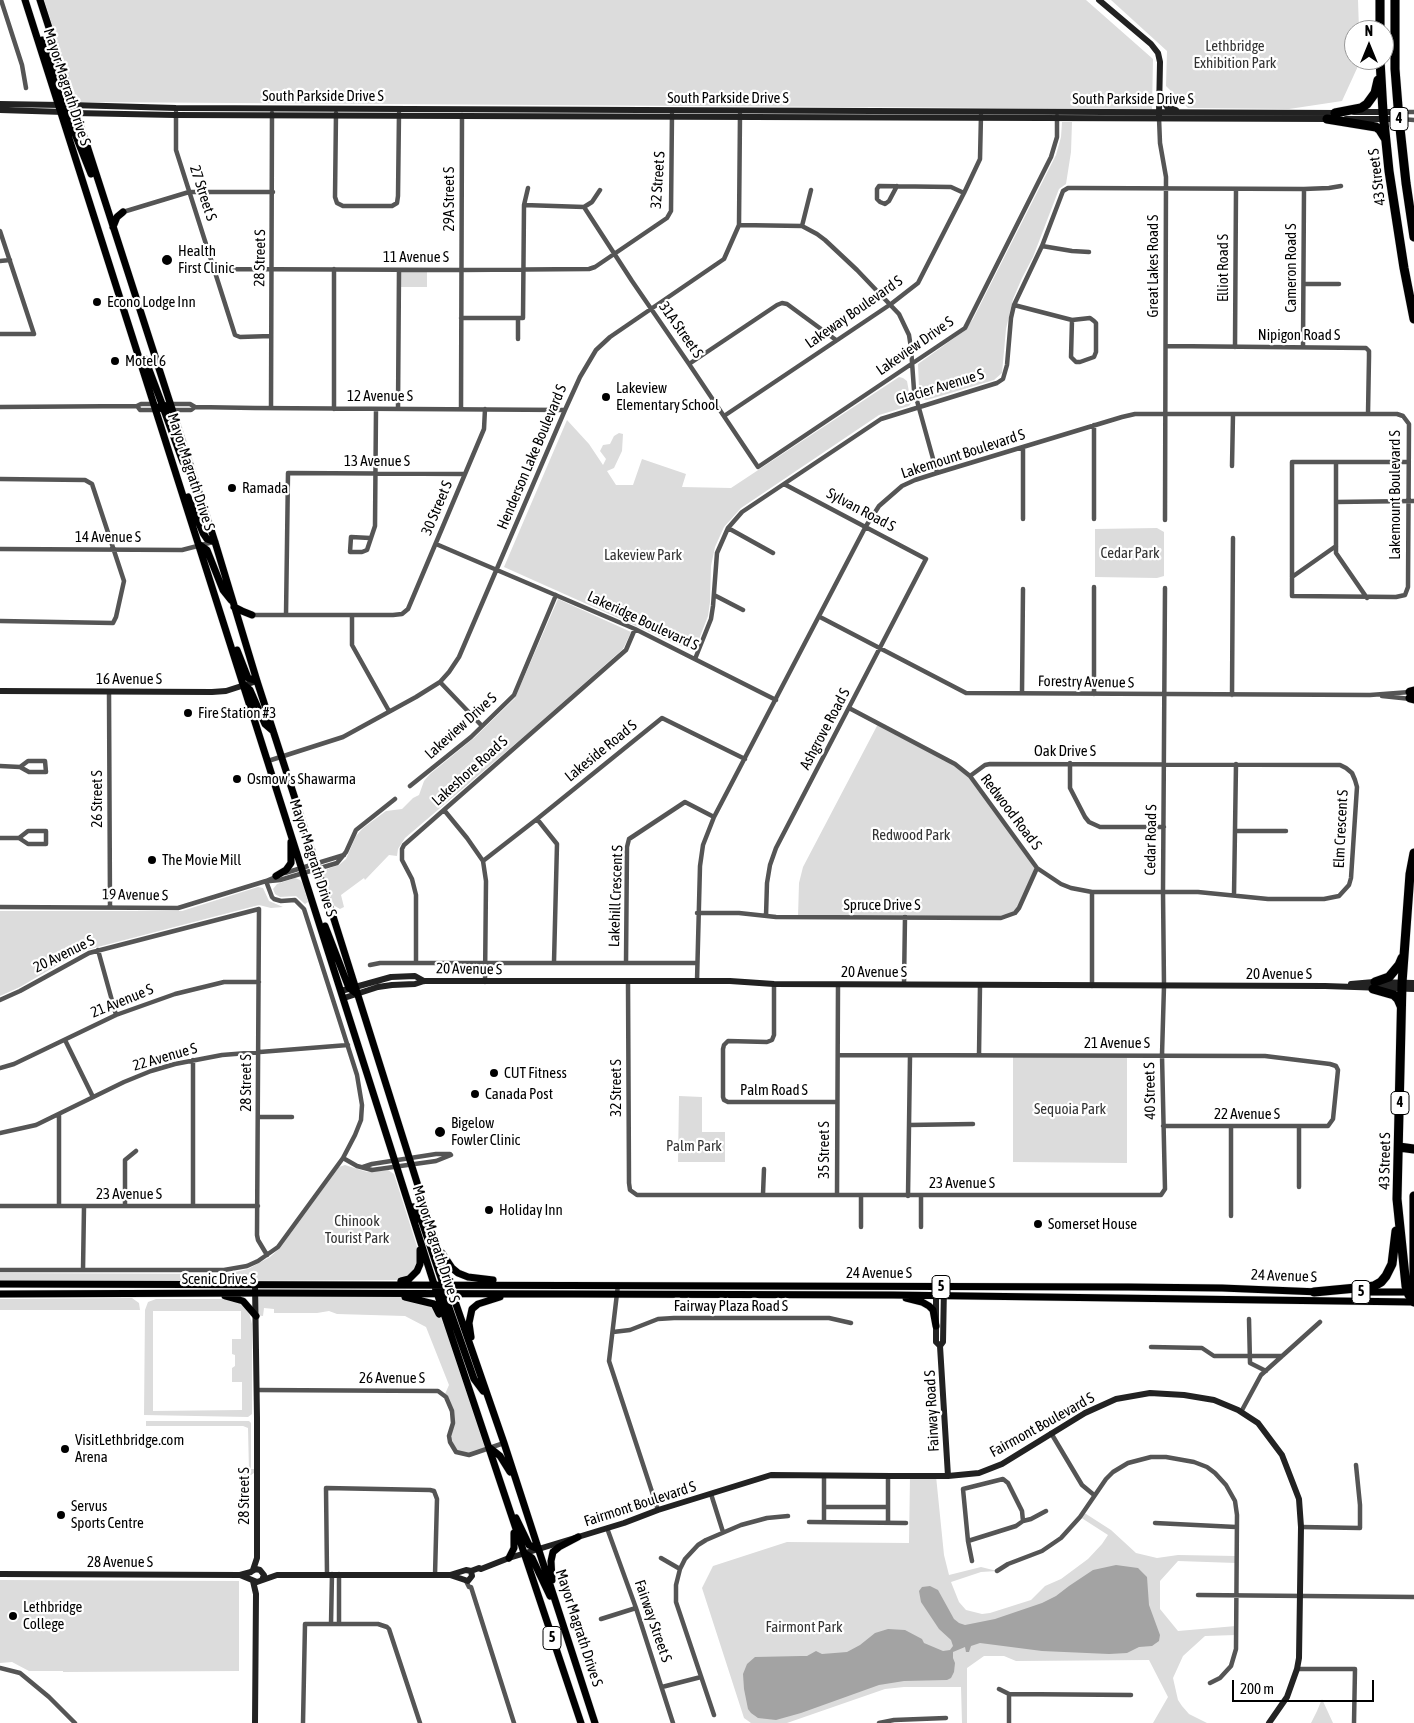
<!DOCTYPE html>
<html>
<head>
<meta charset="utf-8">
<style>
	body { margin:0 }
	#map { position:relative; width:1414px; height:1723px; overflow:hidden; background:#fff; font-family:"Asap Condensed",sans-serif }
	canvas { display:block }
	.north { position:absolute; left:1344px; top:20px; width:50px; height:50px; box-sizing:border-box; background:#fff; border:1px solid #999; border-radius:50%; rotate:0deg; font-size:14px; font-weight:700; line-height:20px; text-align:center; color:#000 }
	.north::after { content:''; display:block; margin:auto; width:18px; height:22px; background:#000; clip-path:polygon(50% 0,100% 100%,50% 72%,0 100%) }
	.scale { position:absolute; left:1232px; top:1680px; width:142px; height:22px; box-sizing:border-box; border:2px solid #000; border-top:0; padding-left:6px; font-size:15px; line-height:18px; white-space:nowrap; color:#000; -webkit-text-stroke:4px #fff; paint-order:stroke }
</style>
</head>
<body>
<div id="map">
<canvas width="1414" height="1723"></canvas>
<div class="north">N</div>
<div class="scale">200 m</div>
</div>
<script>
const ctx = document.querySelector('canvas').getContext('2d');
ctx.lineJoin = 'round';
function fill(path, color) { ctx.fillStyle = color; ctx.fill(path, 'evenodd'); }
const shape = rows => new Path2D(rows.map(r => 'M' + r).join(''));
function strokePath(path, color, width, dash) { ctx.strokeStyle = color; ctx.lineWidth = width; ctx.lineCap = dash ? 'butt' : 'round'; ctx.setLineDash(dash || []); ctx.stroke(path); }
function drawText(font, color, halo, rows, align = 'center') {
  ctx.font = font + ' "Asap Condensed",sans-serif'; ctx.lineWidth = 4.5; ctx.setLineDash([]); ctx.textBaseline = 'middle'; ctx.strokeStyle = halo; ctx.fillStyle = color; for (const [text, x, y, turn = 0] of rows) {
    ctx.save(); ctx.translate(x, y); ctx.rotate((+turn || 0) * Math.PI / 180); ctx.textAlign = isNaN(turn) ? turn : align; if (halo) ctx.strokeText(text, 0, 0); ctx.fillText(text, 0, 0); ctx.restore();
  }
}
fill(shape([
	[44,0,1086,0,1153,59,1152,109,81,102,76,98],
	[1111,0,1358,0,1359,30,1354,30,1354,60,1359,60,1359,64,1342,101,1289,109,1188,108,1166,86,1167,51],
	[1062,122,1072,122,1071,152,1066,184,1059,189,1033,257,1022,278,1013,299,1006,329,1002,373,994,380,927,400,921,399,919,388,918,364,964,331,973,319,1056,155,1061,137],
	[399,270,427,270,427,287,399,287],
	[899,377,903,378,907,381,911,403,909,406,879,415,741,508,724,527,715,547,711,566,710,602,708,616,694,652,504,567,567,420,589,444,603,465,606,459,600,451,603,445,610,444,614,436,619,433,623,434,622,451,614,468,607,471,616,485,633,485,642,459,686,474,682,487,731,488],
	[1157,528,1164,532,1164,576,1157,578,1095,577,1095,529],
	[558,599,631,632,623,649,528,733,405,838,398,849,397,856,389,855,365,880,364,878,341,895,344,907,340,909,333,905,324,875,327,869,339,865,346,859,356,836,363,828,386,811,402,809,413,798,419,795,424,781,430,774,474,738,515,698],
	[878,724,955,764,970,776,1037,868,1019,908,1008,916,798,917,799,883,803,867],
	[295,878,300,880,303,884,308,902,305,904,296,896,280,897,275,894,273,889,277,884],
	[258,887,263,888,269,901,283,907,271,908,259,905,90,949,71,957,20,987,0,996,0,911,182,911],
	[1013,1055,1127,1055,1127,1163,1013,1162],
	[679,1096,702,1097,702,1132,725,1132,725,1162,678,1162],
	[345,1165,367,1172,388,1170,394,1174,419,1253,418,1265,411,1275,400,1280,0,1282,0,1273,217,1274,231,1273,248,1269,270,1257,280,1248,339,1167],
	[255,1293,403,1297,436,1307,458,1358,490,1448,476,1454,456,1452,450,1442,453,1423,445,1394,449,1385,426,1327,405,1316,337,1314,329,1311,317,1313,274,1313,274,1309,264,1308,263,1316,256,1315],
	[132,1298,139,1303,140,1310,0,1310,0,1299],
	[156,1299,227,1299,240,1301,248,1309,252,1324,252,1414,248,1417,144,1415,145,1310,148,1302],
	[153,1311,241,1311,241,1339,232,1339,232,1354,235,1355,235,1366,232,1368,232,1382,242,1382,242,1410,153,1411],
	[146,1421,249,1421,251,1423,251,1469,254,1469,254,1473,248,1477,243,1477,243,1471,249,1471,248,1428,243,1426,146,1426],
	[910,1476,936,1476,944,1555,949,1575,981,1567,997,1571,981,1572,951,1582,959,1602,966,1610,982,1614,990,1613,1031,1600,1045,1586,1061,1579,1088,1559,1102,1544,1108,1535,1080,1517,1083,1512,1111,1530,1136,1553,1157,1558,1178,1555,1236,1556,1236,1563,1178,1561,1160,1581,1160,1609,1178,1631,1236,1626,1236,1635,1205,1636,1183,1656,1173,1678,1178,1700,1182,1706,1189,1714,1207,1723,1153,1723,1168,1697,1149,1660,1016,1661,1004,1656,984,1656,967,1668,967,1723,962,1723,961,1687,904,1687,885,1689,787,1723,751,1723,744,1718,702,1588,713,1566,787,1542,909,1543],
	[0,1580,239,1581,239,1671,63,1672,63,1671,29,1671,12,1662,0,1663],
	[1322,1699,1333,1723,1311,1723,1317,1711]
]), '#dcdcdc');
fill(shape([
	[1116,1565,1138,1568,1147,1577,1149,1605,1160,1635,1159,1641,1152,1646,1139,1647,1127,1653,1109,1654,1042,1651,980,1643,971,1646,969,1652,966,1652,965,1647,953,1652,953,1658,955,1663,954,1672,951,1678,947,1680,904,1681,879,1685,801,1713,776,1720,758,1718,751,1713,748,1709,744,1689,743,1674,747,1664,755,1657,801,1656,807,1656,816,1651,822,1654,847,1652,860,1645,875,1633,888,1629,905,1630,922,1639,924,1643,943,1651,950,1650,953,1646,951,1640,939,1629,921,1602,919,1591,922,1587,930,1586,938,1590,954,1619,959,1623,965,1625,995,1619,1042,1603,1056,1596,1069,1586,1093,1570]
]), '#a3a3a3');
const primary = shape([
	[25,0,434,1284,581,1723],
	[40,0,215,542,257,681,332,913,449,1284,504,1443,595,1723],
	[42,40,63,98,66,105,75,113],
	[62,109,69,119,91,174],
	[113,227,117,217,123,212],
	[145,359,162,404,171,410],
	[159,407,164,410,183,462,187,466],
	[188,497,203,533,207,539,215,542],
	[200,545,207,550,223,590,231,600],
	[234,607,242,611,252,615],
	[237,650,248,678,257,681],
	[244,685,250,690,265,724,272,730],
	[276,876,286,870,291,863,291,842],
	[325,926,349,988,357,994],
	[413,1207,422,1222,444,1287],
	[442,1253,452,1268,458,1273,468,1277,493,1280],
	[401,1281,409,1279,417,1271,420,1264,420,1250],
	[0,1284,1129,1287,1222,1288,1319,1292],
	[442,1291,446,1299,474,1379,483,1391],
	[0,1294,255,1293,893,1295,1413,1302,1413,1292,1357,1292],
	[225,1296,243,1301,256,1316],
	[405,1297,434,1304,439,1314],
	[906,1298,922,1302,929,1306,933,1310,936,1326],
	[471,1337,469,1323,472,1309,478,1304,500,1297],
	[490,1448,500,1456,510,1472],
	[516,1518,529,1545,538,1549],
	[524,1553,532,1558,550,1596],
	[509,1558,514,1548,514,1533],
	[552,1580,551,1561,553,1552,559,1547,578,1537]
]);
const highway = shape([
	[1395,0,1395,69,1399,119,1406,183,1414,237],
	[1380,30,1380,0],
	[1380,60,1383,112,1389,171,1404,268,1414,319],
	[1335,113,1361,108,1367,104,1375,93,1378,80],
	[1327,119,1376,127,1380,130,1385,138],
	[1410,692,1414,691],
	[1410,698,1414,699],
	[1414,853,1410,874,1402,983,1397,1199,1406,1286,1409,1295,1414,1302],
	[1375,982,1389,977,1399,965,1402,958],
	[1373,989,1394,995,1398,999,1401,1006],
	[1399,1147,1414,1149],
	[1414,1196,1414,1292],
	[1314,1292,1367,1287,1374,1286,1381,1282,1386,1276,1392,1264,1396,1231]
]);
strokePath(primary, '#dbdbdb', 8);
strokePath(highway, '#dbdbdb', 10);
strokePath(shape([
	[1,0,22,65,26,88],
	[176,112,176,150,235,335,240,337,271,336],
	[1398,112,1414,112],
	[336,113,335,197,337,203,343,206,392,206,397,203,398,196,399,113],
	[1159,118,1160,143,1166,177,1165,520],
	[1399,119,1414,120],
	[897,186,889,201,885,204,880,202,877,199,877,189,879,186,951,187,964,193],
	[524,205,584,207,592,202,600,190],
	[584,207,632,281,689,364,758,467,965,328,1051,157,1057,137,1057,116],
	[123,212,189,192,273,192],
	[739,225,802,226,817,234,825,240,857,270,899,314,909,335,911,348,914,390,937,473],
	[802,226,811,190],
	[0,231,34,334,0,334],
	[1042,246,1072,251,1089,252],
	[0,261,10,260],
	[214,269,461,270,589,269,595,267,667,218,671,211,672,114],
	[1304,284,1339,284],
	[1014,305,1072,320,1090,318,1094,321,1096,323,1096,352,1094,357,1080,362,1076,362,1071,357,1072,320],
	[461,318,518,318],
	[518,339,518,318,523,318,524,205,528,188],
	[1166,346,1366,348,1369,351,1369,357,1368,414],
	[1235,347,1236,189],
	[1303,347,1304,189],
	[689,364,777,305,782,303,787,304,836,340],
	[168,404,190,404,195,407,255,408,565,410],
	[137,406,140,410,157,410],
	[0,407,137,406,141,404,155,404],
	[271,408,272,113],
	[334,409,334,269],
	[398,409,399,270],
	[461,409,462,115],
	[172,410,191,410,195,407],
	[724,416,891,304,918,283,964,193,980,159,981,115],
	[1023,447,1023,519],
	[1336,462,1336,553,1367,598],
	[1232,466,1233,414],
	[0,479,85,480,92,484,124,581,116,617,113,623,0,621],
	[1336,502,1414,501],
	[1094,519,1094,425],
	[728,528,773,553],
	[370,538,351,537,350,552,362,552,367,550,375,526,376,409],
	[436,544,635,629,776,700],
	[0,549,182,550,213,542],
	[1292,577,1336,546],
	[714,595,743,610],
	[252,615,393,615,402,614,408,609,484,429,485,409],
	[286,615,288,473,465,474],
	[352,615,352,645,389,711],
	[820,617,966,693,1370,695,1410,692],
	[695,659,711,619,713,606,717,553,728,528,742,512,881,419,997,383,1003,379,1007,365,1011,318,1014,305,1042,246,1063,191,1068,188,1075,188,1304,189,1329,188,1341,186],
	[440,682,482,726],
	[109,692,110,907],
	[1022,693,1023,589],
	[1094,694,1094,587],
	[1232,695,1233,538],
	[1382,696,1411,699],
	[849,708,955,764,970,776,1037,868,1061,884,1071,888,1092,892,1198,892,1268,899,1324,899,1339,896,1349,885,1351,878,1357,787,1355,780,1352,773,1346,768,1340,765,990,764,985,765,970,776],
	[268,761,343,737,416,697,440,682,449,672,459,657,565,410,580,377,596,350,610,337,724,259,739,225,740,114],
	[1070,763,1070,788,1085,817,1089,822,1100,827,1164,827],
	[0,766,20,767,29,772,46,772,45,761,28,761,20,767],
	[410,786,471,737,514,695,556,595],
	[444,810,467,838,483,861,486,881,485,982],
	[537,819,557,844,554,962],
	[1235,831,1286,831],
	[0,838,19,838,28,844,46,844,46,831,28,831,19,838],
	[483,861,537,819,662,718,745,759],
	[285,873,344,855],
	[270,881,280,880,337,863,346,852,356,830,395,799],
	[1092,892,1092,986],
	[1234,895,1236,764],
	[0,907,178,908,266,881,278,876],
	[697,913,739,913,776,917,1001,918,1015,913,1019,908,1037,868],
	[766,916,767,883,770,865,776,848,926,559,784,484],
	[98,950,116,1015],
	[416,963,416,895,412,879,402,860,402,849,404,845,626,650,635,629],
	[626,963,627,847,629,839,685,802,714,817],
	[370,965,380,963,697,963],
	[697,981,700,866,703,845,714,817,866,526,879,506,902,486,915,480,937,473,1122,417,1135,414,1397,414,1403,416,1409,424,1408,587,1405,595,1396,597,1292,596,1292,462,1408,462],
	[628,982,629,1183,630,1190,637,1195,1161,1195,1165,1189,1162,1055,1164,986,1163,892,1165,588],
	[774,984,774,1035,772,1040,767,1042,728,1041,724,1045,723,1049,723,1097,724,1100,728,1102,836,1102],
	[904,984,905,917],
	[0,1000,20,991,89,953,259,909,257,1235,258,1240,267,1255],
	[65,1040,93,1097],
	[838,1055,1265,1056,1330,1064,1336,1066,1338,1070,1333,1119,1328,1126,1163,1126],
	[979,1055,980,985],
	[0,1068,14,1064,116,1015,175,994,224,982,259,982],
	[258,1117,292,1117],
	[909,1125,973,1124],
	[1231,1126,1231,1216],
	[1299,1127,1299,1187],
	[0,1133,36,1125,124,1082,151,1071,175,1064,222,1055,348,1045],
	[343,1158,357,1166,372,1170,436,1161,451,1155],
	[363,1167,372,1164,436,1154,450,1154],
	[763,1194,764,1169],
	[837,1195,838,985],
	[908,1196,910,1056],
	[921,1196,921,1227],
	[0,1206,258,1206],
	[59,1206,59,1115],
	[125,1206,125,1160,136,1151],
	[193,1206,193,1060],
	[861,1227,861,1195],
	[0,1270,224,1270,247,1266,258,1261,278,1247,343,1158,355,1135,361,1120,362,1105,357,1075,304,909,295,900,281,901,274,899,272,897,266,881],
	[83,1270,84,1207],
	[618,1285,609,1361,658,1510],
	[1249,1319,1250,1363,1266,1371],
	[613,1332,630,1330,658,1319,674,1318,829,1318,851,1323],
	[1151,1347,1202,1348,1214,1356,1282,1356],
	[257,1390,438,1391,446,1397,452,1411,453,1423,449,1436,450,1442,456,1452,469,1455,504,1443],
	[1241,1412,1261,1375,1320,1322],
	[1051,1433,1082,1485,1094,1495],
	[824,1476,824,1522],
	[711,1494,723,1532],
	[824,1507,888,1507],
	[1023,1521,1022,1511,1008,1483,1003,1479,963,1489,968,1541,1016,1526,1023,1521,1031,1519,1046,1511],
	[809,1522,906,1523],
	[888,1523,888,1476],
	[1155,1523,1236,1527],
	[1301,1527,1360,1528,1360,1505,1356,1465],
	[607,1528,636,1608,673,1723],
	[968,1541,972,1561],
	[661,1558,680,1569],
	[997,1571,1008,1564,1042,1551,1061,1538,1080,1517,1106,1479,1113,1472,1128,1463,1151,1457,1166,1457,1194,1462,1207,1467,1215,1473,1226,1485,1235,1501,1237,1515,1236,1649,1231,1666,1220,1678,1210,1683],
	[327,1574,326,1488,430,1490,434,1491,437,1499,435,1575],
	[466,1581,469,1587,471,1587,514,1723],
	[1198,1595,1414,1597],
	[601,1619,636,1608],
	[331,1624,332,1574],
	[339,1624,339,1574],
	[0,1668,20,1673,49,1697,75,1723],
	[1297,1669,1355,1669,1354,1723],
	[662,1687,701,1677],
	[999,1689,1009,1694],
	[714,1715,676,1602,676,1585,680,1569,685,1559,698,1545,706,1540,741,1525,767,1518,788,1516],
	[303,1723,305,1624,378,1624,387,1627,389,1629,420,1723],
	[879,1723,894,1720,946,1718],
	[1009,1723,1009,1694,1131,1695]
]), '#555', 4.5);
strokePath(shape([
	[1099,0,1151,44,1158,53,1160,62,1159,114],
	[1159,94,1167,107,1176,110],
	[0,104,61,105],
	[71,105,176,108,1339,113],
	[0,110,64,112],
	[1354,112,1398,112],
	[74,113,175,115,1331,119],
	[1346,119,1399,119],
	[0,691,212,692,226,691,257,681],
	[1351,984,1374,982,1414,983],
	[341,991,391,977,415,976,424,981],
	[344,998,378,987,392,985,415,984,424,981,730,981,774,984,1325,986,1414,989],
	[936,1287,936,1342,940,1346],
	[944,1287,943,1342,940,1346,948,1476],
	[253,1570,257,1558,257,1418,255,1284],
	[252,1571,256,1569,260,1570,264,1575,262,1580],
	[0,1574,240,1575,251,1572],
	[240,1575,257,1582,277,1575,450,1575,466,1570,471,1571,479,1568,481,1569,509,1558,624,1523,658,1510,771,1475,891,1476,948,1476,979,1473,1002,1464,1085,1413,1116,1399,1150,1393,1184,1395,1214,1400,1238,1410,1258,1423,1282,1455,1299,1499,1301,1527,1299,1658,1297,1669,1287,1697,1269,1723],
	[450,1575,468,1581,472,1576,471,1571],
	[253,1581,256,1594,255,1723]
]), '#222', 6);
strokePath(primary, '#000', 7);
strokePath(highway, '#000', 9);
for (const [x, y, r, color] of [
	[167,260,6,"#000"],
	[97,302,5,"#000"],
	[115,361,5,"#000"],
	[606,397,5,"#000"],
	[232,488,5,"#000"],
	[188,713,5,"#000"],
	[237,779,5,"#000"],
	[152,860,5,"#000"],
	[494,1073,5,"#000"],
	[475,1094,5,"#000"],
	[440,1132,6,"#000"],
	[489,1210,5,"#000"],
	[1038,1224,5,"#000"],
	[65,1449,5,"#000"],
	[61,1515,5,"#000"],
	[13,1616,5,"#000"]
]) { const dot = new Path2D(); dot.arc(x, y, r, 0, 2 * Math.PI); ctx.fillStyle = color; ctx.fill(dot); strokePath(dot, '#fff', 2); }
for (const [x, y, w] of [
	[1399,119,18],
	[1400,1103,18],
	[941,1287,18],
	[1361,1292,18],
	[552,1638,18]
]) { const box = new Path2D(); box.roundRect(x - w / 2, y - 11.5, w, 23, 4); ctx.fillStyle = '#fff'; ctx.fill(box); strokePath(box, '#000', 1); }
drawText('bold 14px', '#000', null, [
	["4",1399,119],
	["4",1400,1103],
	["5",941,1287],
	["5",1361,1292],
	["5",552,1638]
]);
drawText('15px', '#333', '#fff', [
	["Lethbridge",1235,46],
	["Exhibition Park",1235,63],
	["Cedar Park",1130,553],
	["Lakeview Park",643,555],
	["Redwood Park",911,835],
	["Sequoia Park",1070,1109],
	["Palm Park",694,1146],
	["Chinook",357,1221],
	["Tourist Park",357,1238],
	["Fairmont Park",804,1627]
]);
drawText('15px', '#000', '#fff', [
	["Mayor Magrath Drive S",67,87,72],
	["South Parkside Drive S",323,96],
	["South Parkside Drive S",728,98],
	["South Parkside Drive S",1133,99],
	["43 Street S",1377,177,-97],
	["32 Street S",658,180,-86],
	["27 Street S",203,193,72],
	["29A Street S",449,199,-90],
	["11 Avenue S",416,257],
	["28 Street S",260,258,-89],
	["Great Lakes Road S",1153,266,-90],
	["Elliot Road S",1223,268,-90],
	["Cameron Road S",1291,268,-90],
	["Lakeway Boulevard S",854,312,-35],
	["31A Street S",681,330,55],
	["Nipigon Road S",1299,335],
	["Lakeview Drive S",915,346,-35],
	["Glacier Avenue S",940,387,-17],
	["12 Avenue S",380,396],
	["Lakemount Boulevard S",963,454,-18],
	["Henderson Lake Boulevard S",532,457,-67],
	["13 Avenue S",377,461],
	["Mayor Magrath Drive S",191,472,72],
	["Lakemount Boulevard S",1395,495,-90],
	["30 Street S",437,508,-67],
	["Sylvan Road S",861,510,28],
	["14 Avenue S",108,537],
	["Lakeridge Boulevard S",643,621,25],
	["16 Avenue S",129,679],
	["Forestry Avenue S",1086,682,1],
	["Lakeview Drive S",461,726,-42],
	["Ashgrove Road S",825,729,-62],
	["Lakeside Road S",601,751,-39],
	["Oak Drive S",1065,751],
	["Lakeshore Road S",470,771,-42],
	["26 Street S",97,799,-90],
	["Redwood Road S",1011,812,53],
	["Elm Crescent S",1341,829,-87],
	["Cedar Road S",1151,840,-89],
	["Mayor Magrath Drive S",313,858,72],
	["19 Avenue S",135,895,1],
	["Lakehill Crescent S",616,896,-88],
	["Spruce Drive S",882,905],
	["20 Avenue S",64,954,-26],
	["20 Avenue S",469,969,1],
	["20 Avenue S",874,972],
	["20 Avenue S",1279,974],
	["21 Avenue S",122,1001,-22],
	["21 Avenue S",1117,1043],
	["22 Avenue S",165,1057,-16],
	["28 Street S",246,1083,-90],
	["32 Street S",616,1088,-90],
	["Palm Road S",774,1090],
	["40 Street S",1150,1091,-91],
	["22 Avenue S",1247,1114],
	["35 Street S",824,1150,-90],
	["43 Street S",1385,1161,-89],
	["23 Avenue S",962,1183],
	["23 Avenue S",129,1194],
	["Mayor Magrath Drive S",436,1244,72],
	["24 Avenue S",879,1273],
	["24 Avenue S",1284,1276,2],
	["Scenic Drive S",219,1279],
	["Fairway Plaza Road S",731,1306],
	["26 Avenue S",392,1378],
	["Fairway Road S",932,1411,-93],
	["Fairmont Boulevard S",1042,1425,-29],
	["28 Street S",244,1496,-90],
	["Fairmont Boulevard S",640,1504,-18],
	["28 Avenue S",120,1562],
	["Fairway Street S",653,1621,71],
	["Mayor Magrath Drive S",579,1628,72]
]);
drawText('15px', '#000', '#fff', [
	["Health",178,251],
	["First Clinic",178,268],
	["Econo Lodge Inn",107,302],
	["Motel 6",125,361],
	["Lakeview",616,388],
	["Elementary School",616,405],
	["Ramada",242,488],
	["Fire Station #3",198,713],
	["Osmow's Shawarma",247,779],
	["The Movie Mill",162,860],
	["CUT Fitness",504,1073],
	["Canada Post",485,1094],
	["Bigelow",451,1123],
	["Fowler Clinic",451,1140],
	["Holiday Inn",499,1210],
	["Somerset House",1048,1224],
	["VisitLethbridge.com",75,1440],
	["Arena",75,1457],
	["Servus",71,1506],
	["Sports Centre",71,1523],
	["Lethbridge",23,1607],
	["College",23,1624]
], 'left');
</script>
</body>
</html>
